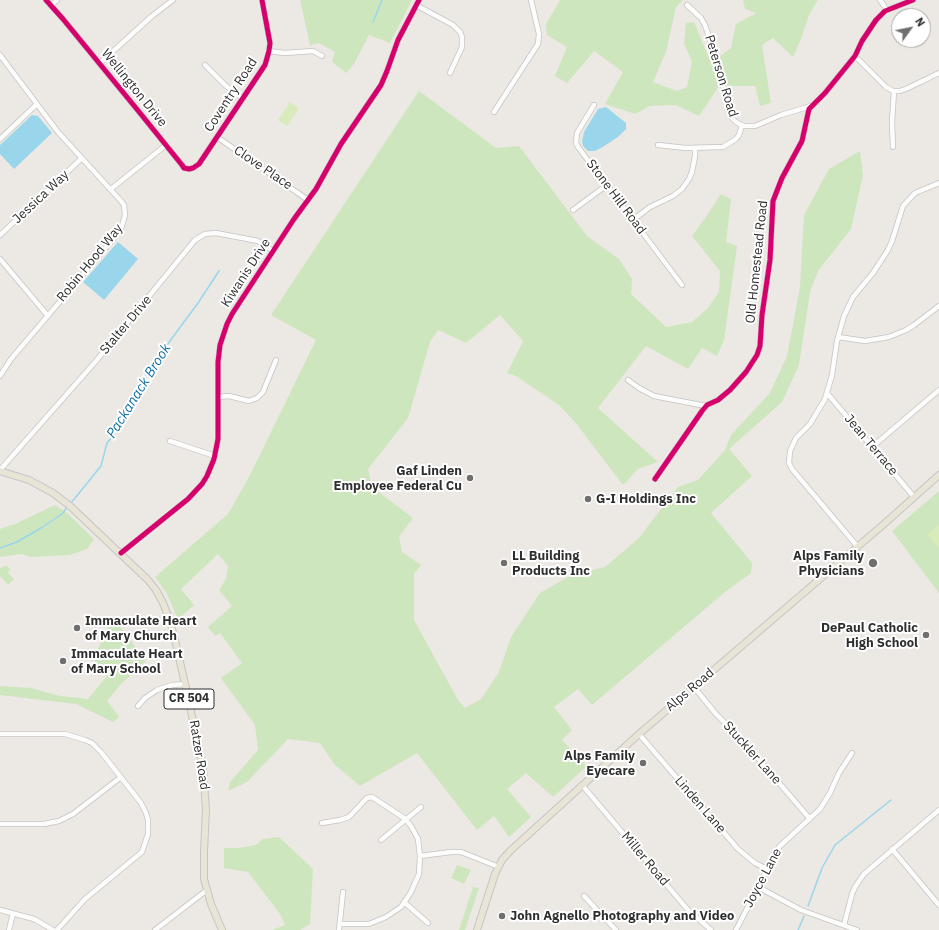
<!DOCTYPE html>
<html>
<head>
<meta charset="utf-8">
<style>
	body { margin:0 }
	#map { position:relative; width:939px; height:930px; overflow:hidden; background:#ece8e4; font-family:"IBM Plex Sans",sans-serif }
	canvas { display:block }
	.north { position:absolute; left:891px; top:8px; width:40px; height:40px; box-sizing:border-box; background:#fff; border:1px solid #ababab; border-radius:50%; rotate:57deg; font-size:11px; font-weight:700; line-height:16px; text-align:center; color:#2e2e2e }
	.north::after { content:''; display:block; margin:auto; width:14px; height:18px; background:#706f6e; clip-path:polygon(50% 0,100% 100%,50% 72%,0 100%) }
</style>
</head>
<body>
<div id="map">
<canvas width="939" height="930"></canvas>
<div class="north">N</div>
</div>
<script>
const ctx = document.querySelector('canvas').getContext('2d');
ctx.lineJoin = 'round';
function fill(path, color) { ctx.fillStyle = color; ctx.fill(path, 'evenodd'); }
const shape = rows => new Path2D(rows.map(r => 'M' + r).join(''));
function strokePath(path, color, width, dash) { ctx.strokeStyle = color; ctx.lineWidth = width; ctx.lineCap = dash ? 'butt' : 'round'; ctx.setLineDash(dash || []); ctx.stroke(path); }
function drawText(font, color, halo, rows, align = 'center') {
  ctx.font = font + ' "IBM Plex Sans",sans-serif'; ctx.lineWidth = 4; ctx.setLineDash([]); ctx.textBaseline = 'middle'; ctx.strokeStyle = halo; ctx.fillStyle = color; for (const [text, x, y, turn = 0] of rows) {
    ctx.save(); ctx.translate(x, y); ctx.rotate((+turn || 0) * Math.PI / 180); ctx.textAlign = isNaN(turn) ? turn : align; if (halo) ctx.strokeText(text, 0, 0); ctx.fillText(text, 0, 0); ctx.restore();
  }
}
fill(shape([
	[300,0,412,0,390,43,369,35,354,64,346,73,332,62,335,52,319,43,310,45],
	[560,0,683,0,676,7,666,52,653,82,677,91,687,87,692,61,684,44,686,23,694,22,711,63,731,48,736,24,756,13,745,9,743,0,818,0,809,15,801,39,793,57,773,38,762,45,771,103,760,106,755,86,719,86,699,116,676,105,650,106,635,114,605,104,623,72,594,51,567,83,555,76,567,47,547,35,546,24],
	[419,91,496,148,519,146,587,236,619,259,632,279,631,294,666,327,692,322,708,308,719,292,720,271,692,236,706,217,721,194,731,199,726,242,737,246,724,340,717,356,702,348,688,369,646,346,598,408,658,462,638,469,623,485,575,422,559,405,516,376,507,373,523,341,500,315,466,343,438,330,430,342,408,418,368,469,372,487,413,518,399,537,402,552,421,565,414,574,414,620,458,700,465,708,481,699,499,672,511,637,540,593,573,574,605,567,639,538,678,487,698,480,725,450,731,435,770,393,787,356,800,287,804,215,829,169,860,151,863,175,851,229,818,271,810,292,799,365,782,402,729,449,752,476,711,513,752,563,751,573,725,592,592,705,578,689,554,707,572,730,562,740,587,766,553,797,526,773,507,789,531,817,509,837,494,816,477,830,417,753,360,786,334,764,320,743,288,739,247,782,228,791,230,782,258,750,255,725,221,678,242,663,220,633,215,636,208,627,232,606,219,590,226,579,228,566,218,554,181,589,194,605,178,619,166,592,155,577,228,514,249,477,316,340,271,315],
	[939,491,939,593,892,531],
	[55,505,67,513,94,539,87,549,70,555,30,557,22,554,0,557,0,529,15,524],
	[4,566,7,566,10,569,8,573,14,579,8,585,0,576,0,569],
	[113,617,146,661,121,684,107,701,119,717,113,722,76,704,0,695,0,686,31,688,60,696,88,699,107,676,93,659],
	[279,837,313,869,310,924,300,930,272,930,285,925,280,914,248,872,224,868,224,848,239,848,256,845,263,839],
	[457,865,471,870,464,884,451,878],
	[473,887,479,888,465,930,459,930]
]), '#cee6be');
fill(shape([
	[290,102,299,108,287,126,278,120],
	[939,525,939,549,927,535]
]), '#d9eabb');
fill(shape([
	[606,107,626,123,626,129,618,137,601,148,595,151,588,151,583,146,582,141,584,132,598,109],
	[32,115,38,116,52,133,14,169,0,154,0,145],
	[118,242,138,259,104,300,83,282]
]), '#99d6ec');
strokePath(shape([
	[373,22,382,0],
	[71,503,101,466,107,443,113,436,118,423,127,405,150,368,198,303,219,271],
	[0,548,17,542,41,528,62,514,68,506],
	[808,906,822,868,835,845,891,800],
	[798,930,804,916]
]), '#99d6ec', 1.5);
const minor = shape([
	[46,0,63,19,140,113,182,165,184,168,189,169,193,168,199,164,265,65,269,51,270,43,262,0],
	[880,0,887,10],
	[416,5,453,25,460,32,462,37,462,47,450,73],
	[687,5,701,18,705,25,715,54,731,117,736,122,743,126,755,126,781,115,811,106],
	[51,6,57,0],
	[269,51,284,53,313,51,322,56],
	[0,55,58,132,121,201,124,205,125,215,122,226,119,232,11,359,0,376],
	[855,56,886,87,893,91,900,91,908,88,939,73],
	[100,63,152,16,173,0],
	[205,65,225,85,243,99],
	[594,105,577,133,576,143,578,147,682,285],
	[494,112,538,44,539,34,531,0],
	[217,137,308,200],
	[0,139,37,104],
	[658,145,686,148,723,147,736,139,739,135,742,125],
	[893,147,892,122,894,91],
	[111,189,166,145],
	[573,210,607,185],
	[633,220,650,207,673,196,682,189,689,179,692,172,695,156,695,148],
	[0,235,82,158],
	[0,259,48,316],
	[838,337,865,341,889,337,906,330,914,325,939,306],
	[628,380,639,388,654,396,706,406],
	[827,393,914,497],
	[218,397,229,396,249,401,257,398,263,392,276,360],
	[170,441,215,456],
	[872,447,939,390],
	[0,470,96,361,195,240,205,234,216,233,258,241,273,251],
	[655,479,702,411,707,405,718,400,730,390,746,372,757,355,760,346,762,315,770,260,773,201,782,178,802,141,809,109,825,93,855,56,862,41,876,20,885,11,913,0],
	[857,546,792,469,789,463,790,451,796,438,810,424,825,399,832,375,837,341,844,316,853,297,873,273,888,250,892,241,903,206,915,193,939,183],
	[121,553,188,499,202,484,207,476,214,459,218,439,218,362,220,345,227,324,232,314,294,219,316,189,341,144,381,85,387,71,398,40,419,0],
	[694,687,716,714,744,742,810,819],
	[138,706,145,698,157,690,172,685,186,684],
	[0,734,65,734,85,740,92,743,101,752,141,803,146,813,148,820,148,834,142,852,85,899,57,930],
	[639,734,738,849,755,863,767,869],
	[582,785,688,910,711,930],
	[322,823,340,820,349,817,364,801,367,798,372,797,404,818,411,826,418,839,420,856,419,874,411,892,401,907,386,917,369,924,340,924],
	[0,824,44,824,59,821,73,814,121,777],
	[381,840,421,807],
	[892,849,939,905],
	[420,856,451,852,461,852,499,867],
	[758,887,801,910,857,930],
	[584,896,616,930],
	[404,902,428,923],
	[0,910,34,919,53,930],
	[844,925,852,894,855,887,864,874,939,810],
	[9,930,13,913],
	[155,930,207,890],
	[339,930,343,892],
	[736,930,779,847,820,809,830,793,839,773,852,753]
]);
const major = shape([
	[0,471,29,480,53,493,70,506,148,580,156,590,163,603,170,621,175,640,188,697,203,769,206,809,204,852,204,879,211,904,222,930],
	[477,930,495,874,502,860,510,851,639,734,884,524,939,475]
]);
strokePath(minor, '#c5c4c5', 6);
strokePath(major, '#c6c5c4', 8);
strokePath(minor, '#fcfcfb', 4.5);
strokePath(major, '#e8e4d6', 6);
strokePath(shape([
	[46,0,63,19,140,113,182,165,184,168,189,169,193,168,199,164,265,65,269,51,270,43,262,0],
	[655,479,702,411,707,405,718,400,730,390,746,372,757,355,760,346,762,315,770,260,773,201,782,178,802,141,809,109,825,93,855,56,862,41,876,20,885,11,913,0],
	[121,553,188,499,202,484,207,476,214,459,218,439,218,362,220,345,227,324,232,314,294,219,316,189,341,144,381,85,387,71,398,40,419,0]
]), '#d6006c', 5);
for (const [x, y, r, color] of [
	[470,478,4,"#706f6e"],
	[588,499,4,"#706f6e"],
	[504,563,4,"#706f6e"],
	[873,563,5,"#706f6e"],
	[77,628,4,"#706f6e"],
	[926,635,4,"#706f6e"],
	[63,661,4,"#706f6e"],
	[643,763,4,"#706f6e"],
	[502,916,4,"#706f6e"]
]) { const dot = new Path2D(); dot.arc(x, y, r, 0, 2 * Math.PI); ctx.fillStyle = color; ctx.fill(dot); strokePath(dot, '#fff', 1.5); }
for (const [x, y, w] of [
	[189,699,50]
]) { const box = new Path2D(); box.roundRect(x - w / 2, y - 10, w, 20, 3); ctx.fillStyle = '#fff'; ctx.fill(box); strokePath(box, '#2e2e2e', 1); }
drawText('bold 12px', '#2e2e2e', null, [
	["CR 504",189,699]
]);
drawText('13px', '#2e2e2e', '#fff', [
	["Peterson Road",721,76,73],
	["Wellington Drive",134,88,51],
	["Coventry Road",231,95,-57],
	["Clove Place",263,168,34],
	["Jessica Way",41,197,-43],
	["Stone Hill Road",616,197,53],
	["Old Homestead Road",757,262,-84],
	["Robin Hood Way",90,263,-51],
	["Kiwanis Drive",246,273,-57],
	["Stalter Drive",126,325,-50],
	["Jean Terrace",871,445,50],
	["Alps Road",690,690,-40],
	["Stuckler Lane",752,753,48],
	["Ratzer Road",199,755,81],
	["Linden Lane",700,805,49],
	["Miller Road",645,859,50],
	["Joyce Lane",763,878,-62]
]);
drawText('bold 13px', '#2e2e2e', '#fff', [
	["Gaf Linden",462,471,"right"],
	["Employee Federal Cu",462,486,"right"],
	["G-I Holdings Inc",596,499],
	["LL Building",512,556],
	["Products Inc",512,571],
	["Alps Family",864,556,"right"],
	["Physicians",864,571,"right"],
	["Immaculate Heart",85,621],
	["of Mary Church",85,636],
	["DePaul Catholic",918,628,"right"],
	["High School",918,643,"right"],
	["Immaculate Heart",71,654],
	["of Mary School",71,669],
	["Alps Family",635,756,"right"],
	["Eyecare",635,771,"right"],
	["John Agnello Photography and Video",510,916]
], 'left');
drawText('italic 14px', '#0d6fa3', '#fff', [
	["Packanack Brook",139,391,-58]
]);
</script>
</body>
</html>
